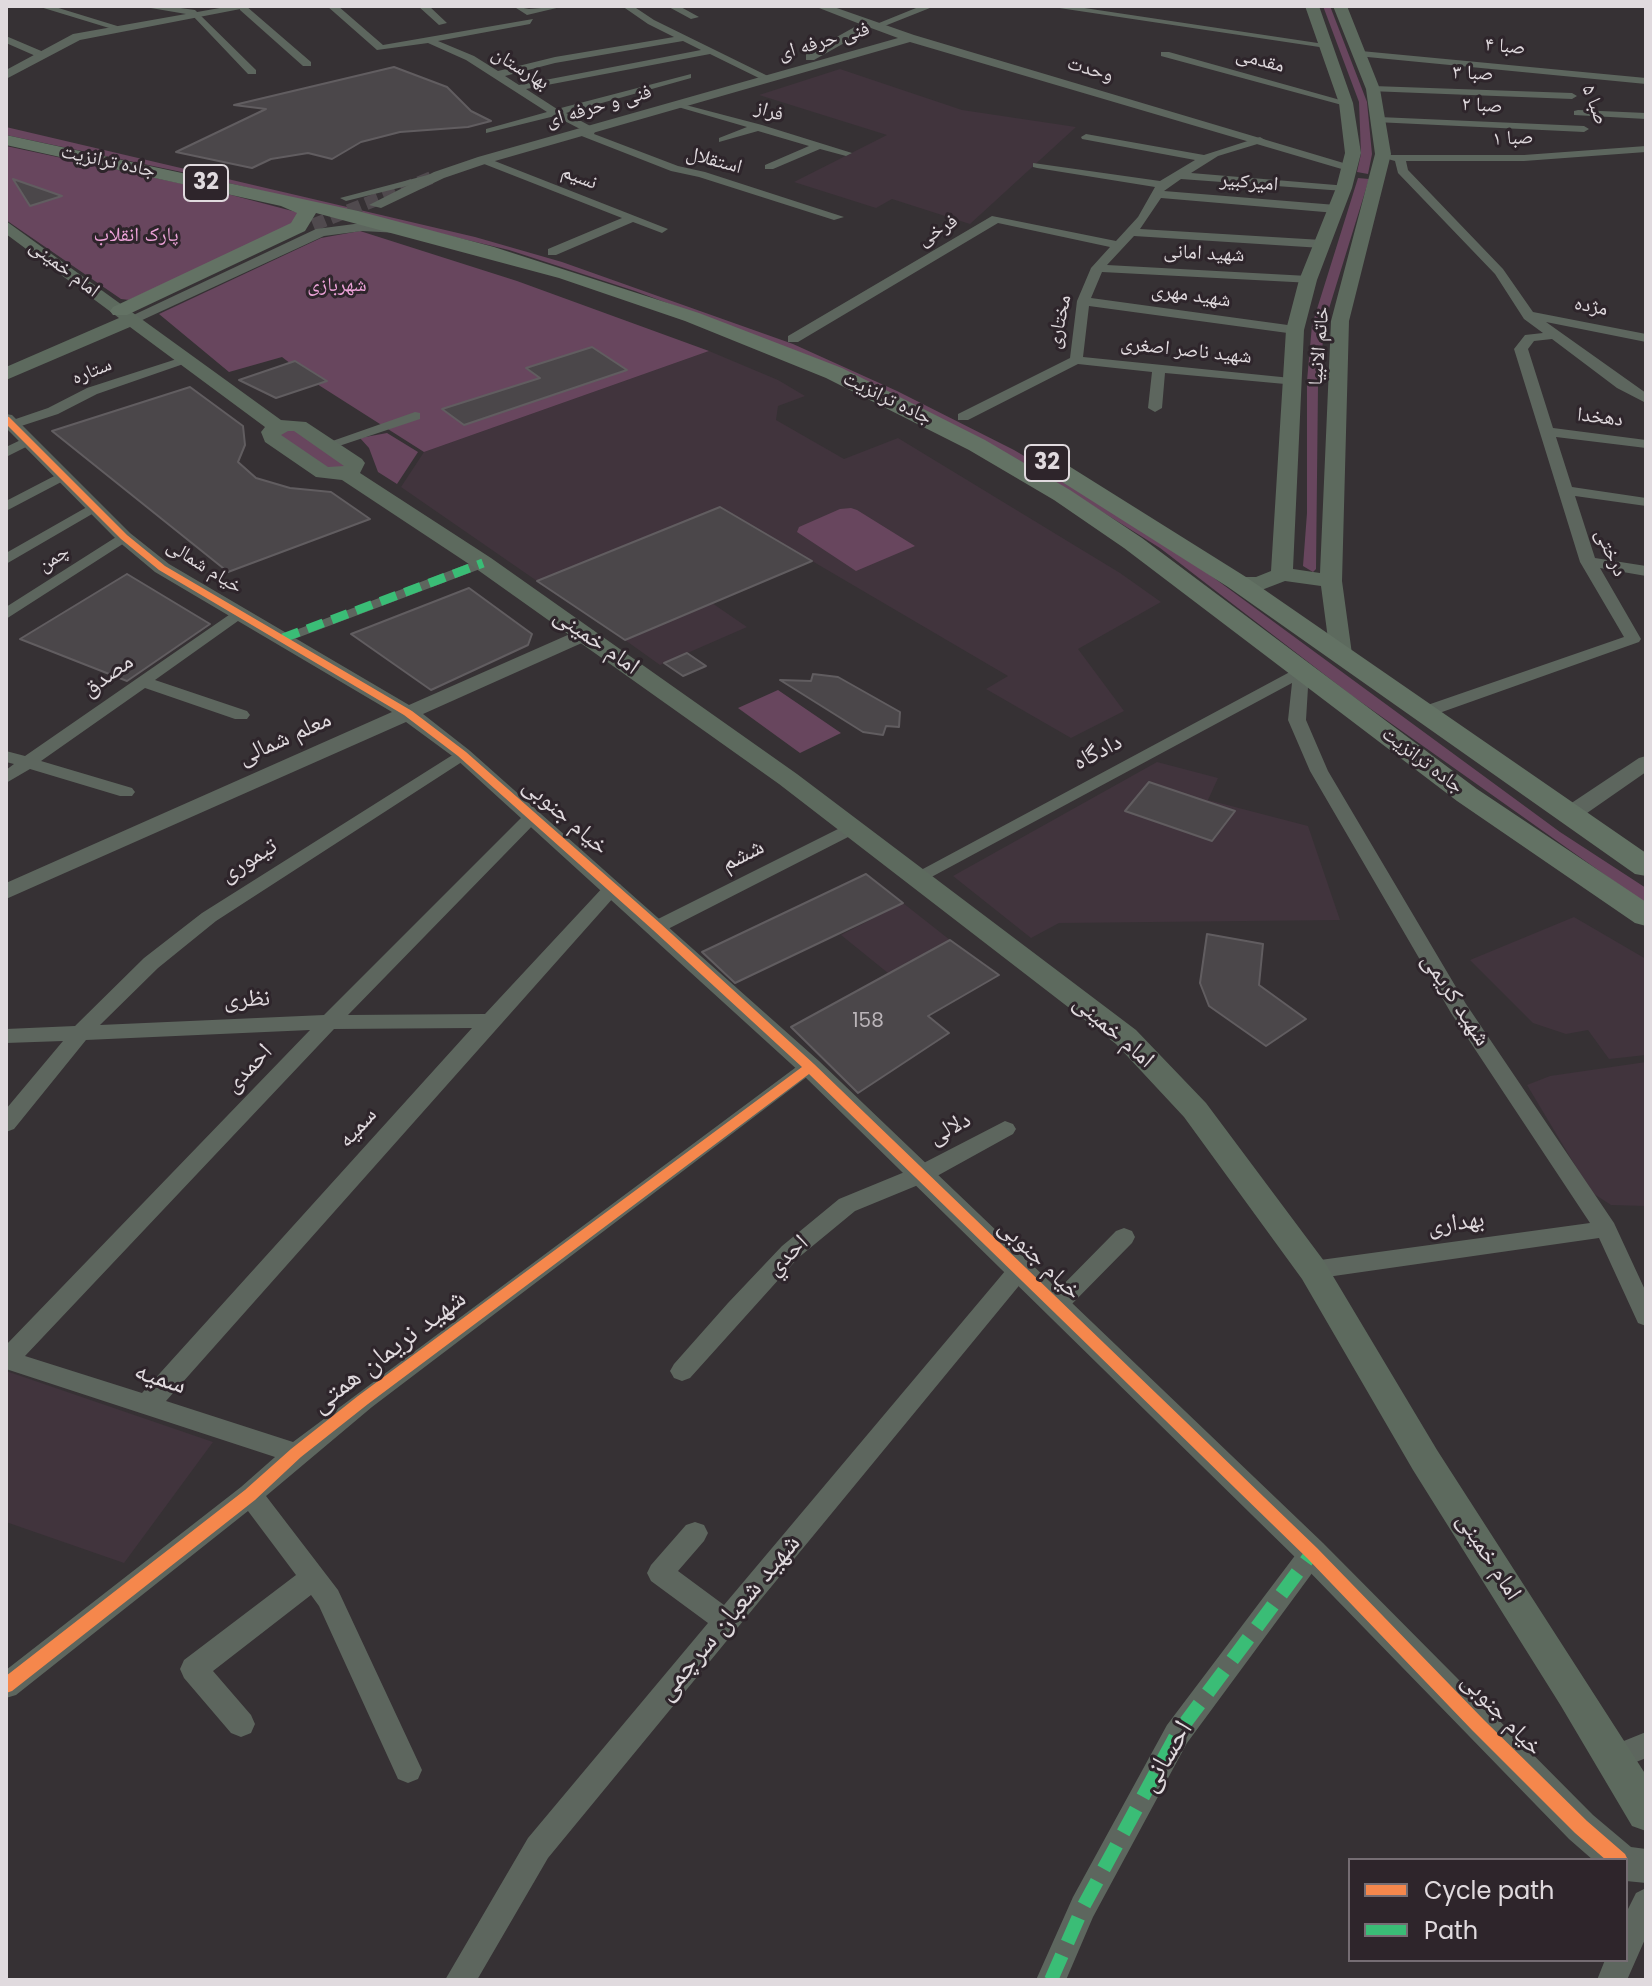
<!DOCTYPE html>
<html>
<head>
<meta charset="utf-8">
<style>
	body { margin:0 }
	#map { position:relative; width:1652px; height:1986px; overflow:hidden; background:#363134; font-family:Poppins,sans-serif }
	canvas { display:block }
	.frame { position:absolute; inset:0; border:8px solid #e0dade; pointer-events:none }
	.legend { position:absolute; left:1348px; top:1858px; width:280px; height:104px; box-sizing:border-box; background:#2e252b; border:2px solid #756d73; margin:0; padding:10px 14px; list-style:none; font-size:24px; color:#e0dade }
	.legend li { display:flex; align-items:center; gap:16px; height:40px }
	.legend b { width:40px; border:2px solid #756d73 }
</style>
</head>
<body>
<div id="map">
<canvas width="1652" height="1986"></canvas>
<div class="frame"></div>
<ul class="legend">
<li><b style="height:10px;background:#f5874c"></b>Cycle path</li>
<li><b style="height:10px;background:#3abd76"></b>Path</li>
</ul>
</div>
<script>
const ctx = document.querySelector('canvas').getContext('2d');
ctx.lineJoin = 'round';
function fill(path, color) { ctx.fillStyle = color; ctx.fill(path, 'evenodd'); }
const shape = rows => new Path2D(rows.map(r => 'M' + r).join(''));
function strokePath(path, color, width, dash) { ctx.strokeStyle = color; ctx.lineWidth = width; ctx.lineCap = dash ? 'butt' : 'round'; ctx.setLineDash(dash || []); ctx.stroke(path); }
function drawText(font, color, halo, rows, align = 'center') {
  ctx.font = font + ' Poppins,"Noto Naskh Arabic",sans-serif'; ctx.lineWidth = 6; ctx.setLineDash([]); ctx.textBaseline = 'middle'; ctx.strokeStyle = halo; ctx.fillStyle = color; for (const [text, x, y, turn = 0] of rows) {
    ctx.save(); ctx.translate(x, y); ctx.rotate((+turn || 0) * Math.PI / 180); ctx.textAlign = isNaN(turn) ? turn : align; if (halo) ctx.strokeText(text, 0, 0); ctx.fillText(text, 0, 0); ctx.restore();
  }
}
fill(shape([
	[840,69,962,110,1076,127,970,224,892,199,876,208,794,182,887,135,759,95],
	[709,351,778,380,805,396,778,406,776,420,844,459,898,438,1120,573,1161,602,1078,649,1124,711,1071,738,986,689,1008,676,720,507,537,581,401,487,424,452],
	[712,603,747,627,660,665,625,640],
	[1157,762,1218,778,1208,800,1308,826,1340,920,1059,923,1031,938,953,876],
	[903,903,950,940,888,973,841,935],
	[1574,917,1646,959,1646,1055,1609,1059,1588,1030,1566,1034,1533,1023,1470,960],
	[1646,1062,1646,1206,1611,1205,1591,1192,1527,1085,1550,1076],
	[6,1371,213,1442,124,1563,6,1522]
]), '#41343d');
fill(shape([
	[1323,6,1330,6,1367,102,1372,154,1368,174,1357,172,1361,154,1359,102],
	[6,127,475,237,562,262,793,344,897,391,1014,450,1117,511,1195,564,1560,832,1646,888,1646,904,1351,695,1160,548,1029,466,817,359,635,291,509,250,191,174,6,135],
	[6,146,216,191,300,213,296,223,129,300,121,299,6,220],
	[1358,178,1369,179,1327,315,1317,382,1307,381,1312,325],
	[360,231,517,281,709,351,424,452,317,384,282,357,229,372,159,314,321,238],
	[1307,384,1318,385,1316,569,1313,572,1303,566,1307,513],
	[288,426,350,464,336,473,276,437],
	[387,433,418,452,397,484,378,472,369,448,360,438],
	[851,508,857,510,915,546,856,571,797,532,799,527,840,509],
	[778,690,841,733,800,753,738,708]
]), '#68465e');
const building = shape([
	[394,67,447,87,471,111,491,121,468,127,400,132,361,142,332,159,308,153,271,159,252,168,176,152,266,109,234,105,394,67],
	[13,179,62,196,30,206,13,179],
	[592,347,627,370,464,425,442,409,540,378,526,368,592,347],
	[295,361,327,381,276,398,239,380,295,361],
	[190,387,243,426,245,445,238,462,256,478,290,488,331,492,370,519,228,572,52,431,190,387],
	[720,507,812,561,625,640,537,581,720,507],
	[127,574,210,624,127,681,20,639,127,574],
	[469,588,532,634,528,645,431,690,351,634,469,588],
	[687,653,706,666,683,676,664,663,687,653],
	[813,674,838,677,900,712,899,727,886,726,883,735,863,732,780,680,811,681,813,674],
	[1149,782,1235,811,1212,841,1125,811,1149,782],
	[866,874,903,903,735,983,702,952,866,874],
	[1207,934,1263,944,1259,985,1306,1019,1266,1046,1209,1006,1200,983,1207,934],
	[950,940,999,975,928,1016,949,1033,858,1093,791,1027,950,940]
]);
fill(building, '#4b474a');
strokePath(building, '#615d60', 2);
strokePath(shape([
	[313,225,433,177]
]), '#504a4e', 13, [13, 6]);
fill(shape([
	[37,6,52,6,127,29,119,31,37,6],
	[166,6,195,10,256,70,256,74,248,74,192,15,145,7,166,6],
	[240,6,246,6,311,62,311,66,303,66,240,10,240,6],
	[327,6,338,6,383,45,533,19,530,24,438,41,474,56,498,71,555,57,674,37,648,24,622,6,633,6,654,20,774,79,765,81,710,54,526,89,557,109,691,74,691,78,566,113,596,129,594,134,678,166,705,172,844,217,834,220,699,177,671,171,579,135,578,133,582,130,555,116,486,133,486,129,547,112,466,60,428,43,377,50,327,6],
	[683,41,701,50,519,85,505,76,555,63,683,41],
	[418,6,429,6,447,23,439,25,418,6],
	[513,6,529,9,565,6,527,15,513,6],
	[667,6,679,6,699,17,691,19,667,6],
	[921,6,935,6,882,27,874,25,921,6],
	[1046,6,1071,6,1331,45,1326,48,1046,6],
	[6,36,46,53,47,55,38,57,6,43,6,36],
	[1361,51,1646,78,1646,84,1357,56,1357,52,1361,51],
	[1161,52,1169,52,1351,103,1342,105,1161,56,1161,52],
	[1373,86,1572,93,1577,96,1572,99,1369,91,1368,89,1373,86],
	[678,103,762,125,852,153,846,156,820,149,773,169,765,169,765,165,809,146,758,131,719,142,719,138,747,127,678,107,678,103],
	[1578,110,1646,113,1646,119,1574,115,1574,111,1578,110],
	[1379,117,1584,126,1589,129,1584,132,1375,122,1374,120,1379,117],
	[1086,134,1204,155,1260,137,1265,140,1264,142,1218,156,1191,173,1348,186,1348,190,1344,191,1181,179,1164,191,1336,205,1342,209,1336,213,1161,198,1140,229,1322,240,1328,244,1322,248,1134,236,1107,265,1308,276,1312,277,1312,283,1102,272,1091,298,1295,326,1301,330,1295,334,1089,306,1083,357,1291,378,1298,382,1296,385,1165,373,1162,408,1155,412,1148,408,1152,372,1078,364,968,420,958,420,958,414,1070,358,1077,301,1091,268,1110,247,998,223,798,342,788,342,788,336,992,216,1116,241,1138,217,1155,187,1037,168,1033,167,1033,163,1160,181,1195,160,1082,139,1081,137,1086,134],
	[1646,146,1646,152,1524,161,1406,161,1408,170,1503,269,1533,312,1646,334,1646,342,1546,322,1646,393,1646,403,1617,388,1552,339,1534,341,1528,349,1553,428,1646,440,1646,448,1556,437,1572,487,1646,498,1646,506,1575,496,1595,558,1646,566,1646,576,1600,568,1641,639,1639,642,1428,717,1416,717,1413,713,1416,709,1624,637,1580,562,1514,349,1525,335,1543,333,1524,319,1495,274,1398,173,1395,161,1384,158,1390,155,1524,155,1646,146],
	[479,158,487,158,668,229,662,233,633,222,556,255,548,255,548,249,622,218,479,162,479,158],
	[439,172,443,173,443,177,346,201,340,198,439,172],
	[183,357,195,360,97,394,58,414,12,429,6,426,7,422,48,408,87,388,183,357],
	[415,412,420,413,420,419,333,448,328,449,321,445,415,412],
	[27,437,34,441,32,444,6,457,6,447,27,437],
	[62,472,67,473,67,479,6,511,6,501,62,472],
	[94,503,101,507,99,510,6,564,6,553,94,503],
	[124,532,129,534,129,540,6,619,6,607,124,532],
	[483,558,491,563,488,566,289,641,277,641,275,638,483,558],
	[239,608,247,613,245,616,155,680,247,711,250,715,247,719,235,719,145,688,41,761,132,788,135,792,132,796,120,796,30,769,6,783,6,770,14,764,6,762,6,751,25,756,239,608],
	[1301,666,1309,671,1306,720,1328,771,1466,1004,1614,1223,1646,1292,1646,1326,1638,1323,1599,1238,1313,1279,1305,1276,1302,1270,1305,1264,1313,1261,1590,1223,1451,1013,1310,771,1288,720,1292,683,924,881,917,883,908,877,1301,666],
	[462,749,471,754,468,758,216,921,158,968,100,1025,324,1015,526,813,538,813,541,817,348,1015,485,1014,606,884,620,884,622,888,166,1401,293,1442,803,1062,817,1062,820,1067,372,1407,266,1496,338,1590,422,1770,418,1779,408,1783,398,1779,319,1606,311,1595,213,1671,251,1715,255,1724,251,1733,241,1737,231,1733,184,1678,180,1669,184,1660,296,1575,248,1511,16,1695,6,1698,6,1670,241,1487,275,1457,6,1369,6,1345,310,1030,86,1040,14,1129,6,1132,6,1109,63,1041,6,1043,6,1029,75,1026,144,958,202,913,462,749],
	[472,1028,142,1393,25,1356,334,1029,472,1028],
	[850,823,856,825,859,829,856,833,664,931,657,933,647,927,650,923,850,823],
	[1005,1121,1013,1124,1016,1129,1013,1134,928,1181,855,1211,798,1258,690,1378,682,1381,674,1378,670,1371,674,1364,728,1303,782,1246,839,1199,912,1169,1005,1121],
	[1124,1228,1132,1231,1135,1237,1132,1243,1064,1312,1056,1315,1048,1312,1044,1306,1048,1300,1116,1231,1124,1228],
	[1019,1261,1027,1264,1030,1270,1027,1276,548,1858,477,1980,445,1980,528,1838,708,1623,651,1581,647,1573,651,1565,686,1525,695,1522,704,1525,708,1533,704,1541,678,1571,724,1605,1011,1264,1019,1261],
	[1312,1542,1321,1545,1325,1553,1321,1561,1187,1743,1093,1917,1066,1980,1036,1980,1073,1897,1167,1725,1303,1545,1312,1542],
	[1646,1732,1646,1758,1614,1771,1604,1767,1600,1758,1604,1749,1646,1732],
	[1646,1888,1646,1937,1627,1980,1597,1980,1605,1960,1626,1960,1626,1913,1636,1893,1646,1888]
]), '#5d665e');
fill(shape([
	[231,6,256,6,80,40,6,79,6,70,73,34,231,6],
	[814,6,831,6,914,35,1357,167,1345,170,910,42,488,163,444,178,381,208,369,205,434,172,478,157,898,38,871,28,814,60,806,60,806,54,860,24,814,6],
	[362,223,399,225,406,229,399,233,362,231,324,236,138,322,128,322,125,319,316,229,362,223],
	[6,414,12,415,130,533,169,564,409,705,579,630,593,630,596,634,593,638,423,714,469,750,819,1061,1323,1543,1593,1815,1631,1847,1646,1849,1646,1883,1626,1881,1626,1860,1593,1860,1569,1839,1301,1563,801,1073,455,758,406,722,6,899,6,883,392,712,155,572,118,541,6,428,6,414],
	[1646,756,1646,772,1577,820,1561,820,1558,815,1561,810,1639,758,1646,756]
]), '#5d665e');
fill(shape([
	[1305,6,1319,6,1353,103,1361,153,1352,188,1317,280,1304,330,1293,569,1320,573,1331,321,1375,154,1366,89,1333,6,1347,6,1380,89,1391,154,1349,321,1342,581,1352,654,1349,659,1341,661,1333,659,1330,654,1321,586,1285,581,1259,591,1229,587,1226,582,1229,577,1256,577,1271,571,1286,330,1299,280,1336,188,1345,153,1339,103,1305,6],
	[6,221,281,420,306,422,362,459,365,463,360,473,491,558,797,774,1136,1030,1206,1103,1324,1261,1437,1450,1646,1775,1646,1831,1632,1826,1561,1706,1413,1470,1302,1279,1184,1117,1116,1044,779,784,475,568,342,480,316,477,265,442,261,432,265,427,130,327,6,380,6,367,119,318,6,234,6,221],
	[288,431,294,431,344,466,328,467,281,435,288,431]
]), '#5d6a5e');
fill(shape([
	[6,135,358,211,494,247,699,313,842,368,985,440,1070,490,1142,538,1477,789,1646,902,1646,926,1635,923,1457,801,1124,548,1054,500,969,450,826,378,685,321,559,278,316,213,305,231,127,315,113,315,110,311,113,307,291,223,297,213,281,206,6,145,6,135],
	[1056,461,1064,463,1246,577,1646,853,1646,876,1635,874,1228,587,1048,473,1044,468,1048,463,1056,461]
]), '#637264');
strokePath(shape([
	[283,638,483,563]
]), '#3abd76', 9, [17, 9]);
strokePath(shape([
	[1051,1980,1083,1907,1177,1734,1312,1553]
]), '#3abd76', 14, [27, 14]);
fill(shape([
	[6,416,9,417,127,535,165,566,412,711,466,752,661,924,814,1064,1317,1548,1484,1720,1587,1821,1625,1854,1628,1860,1626,1864,1626,1860,1606,1860,1575,1833,1472,1730,1307,1558,809,1074,368,1404,301,1457,255,1500,12,1691,6,1693,6,1676,245,1490,291,1449,358,1396,802,1067,653,930,458,756,404,715,159,570,121,539,6,424,6,416]
]), '#f5874c');
drawText('20px', '#e0dade', '#2e252b', [
	["فنی حرفه ای",824,42,-16],
	["صبا ۴",1505,47,5],
	["مقدمی",1260,61,15],
	["بهارستان",520,69,32],
	["وحدت",1090,70,16],
	["صبا ۳",1473,74,2],
	["صبا ۵",1594,105,69],
	["صبا ۲",1482,106,3],
	["فنی و حرفه ای",599,107,-16],
	["فراز",769,112,17],
	["صبا ۱",1513,139,-3],
	["استقلال",714,161,15],
	["جاده ترانزیت",108,162,12],
	["نسيم",579,178,21],
	["امیرکبیر",1249,183,5],
	["فرخی",938,231,-31],
	["شهید امانی",1204,254,3],
	["امام خمینی",64,269,37],
	["شهید مهری",1191,296,8],
	["مژده",1591,307,11],
	["مختاری",1060,322,-78],
	["خاتم الانبیا",1320,346,-85],
	["شهید ناصر اصغری",1186,351,6],
	["ستاره",92,372,-22],
	["جاده ترانزیت",887,399,26],
	["دهخدا",1600,418,7],
	["درختی",1610,553,66],
	["چمن",54,559,-33],
	["خیام شمالی",204,567,32],
	["جاده ترانزیت",1422,761,37]
]);
drawText('20px', '#eda3d9', '#2e252b', [
	["پارک انقلاب",136,236],
	["شهربازی",337,286]
]);
drawText('20px', '#bbb5b9', null, [
	["158",868,1022]
]);
for (const [x, y, w] of [
	[206,183,44],
	[1047,463,44]
]) { const box = new Path2D(); box.roundRect(x - w / 2, y - 18, w, 36, 6); ctx.fillStyle = '#2e252b'; ctx.fill(box); strokePath(box, '#e0dade', 2); }
drawText('bold 22px', '#e0dade', null, [
	["32",206,183],
	["32",1047,463]
]);
drawText('24px', '#e0dade', '#2e252b', [
	["امام خمینی",596,642,35],
	["مصدق",108,676,-35],
	["معلم شمالی",285,739,-24],
	["دادگاه",1098,753,-28],
	["خیام جنوبی",565,817,41],
	["ششم",743,856,-27],
	["تیموری",249,861,-32],
	["نظری",247,1000,-2],
	["شهید کریمی",1455,1000,57],
	["امام خمینی",1113,1032,41],
	["احمدی",249,1069,-46],
	["سميه",358,1128,-48],
	["دلالی",950,1129,-28],
	["بهداری",1456,1224,-8],
	["احدي",788,1256,-43],
	["خیام جنوبی",1039,1260,44],
	["امام خمینی",1488,1557,57],
	["خیام جنوبی",1501,1715,46]
]);
drawText('28px', '#e0dade', '#2e252b', [
	["شهید نریمان همتی",389,1352,-37],
	["سمیه",160,1379,18],
	["شهید شعبان سرچمی",729,1618,-50],
	["احسانی",1167,1757,-59]
]);
</script>
</body>
</html>
